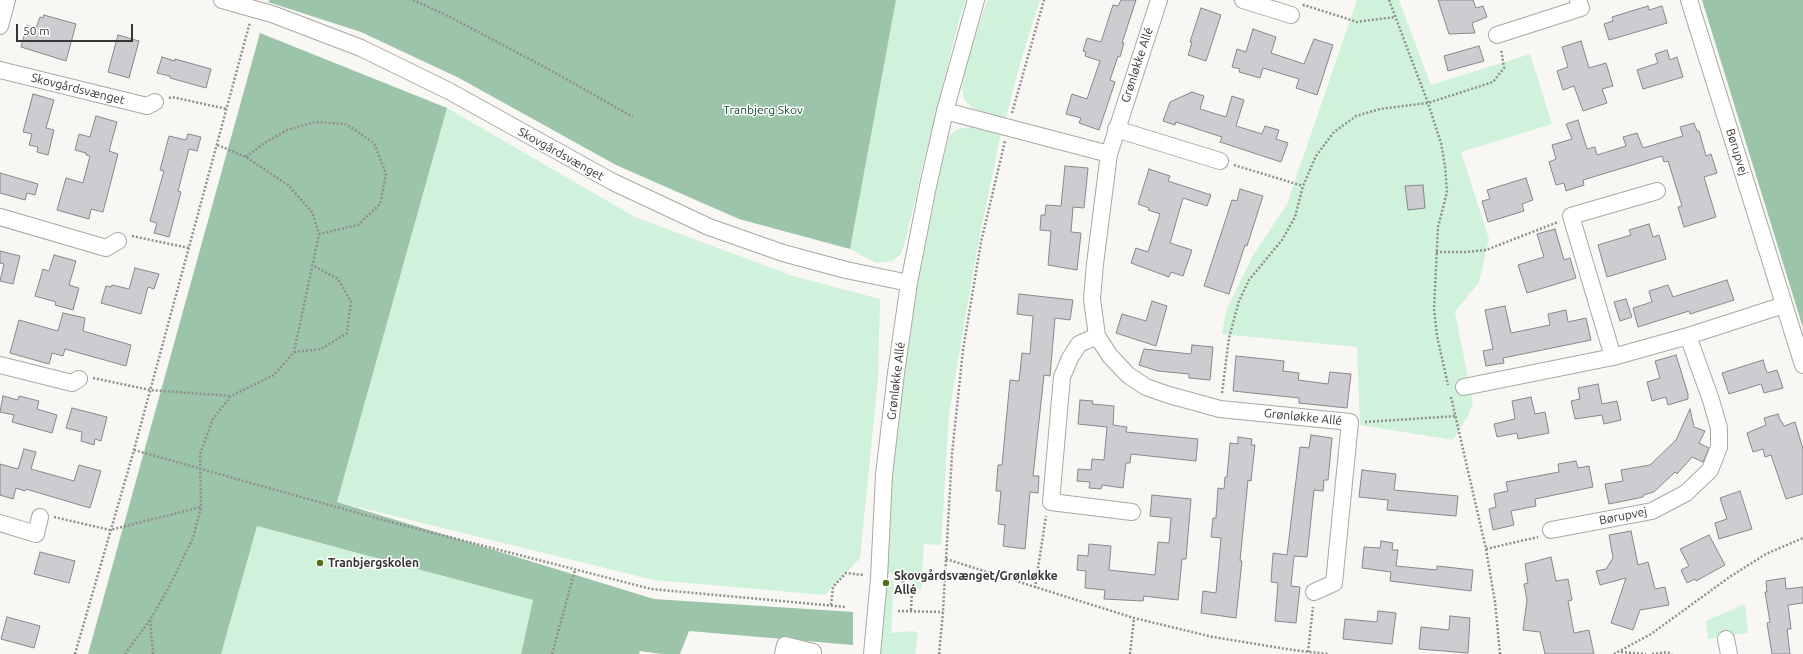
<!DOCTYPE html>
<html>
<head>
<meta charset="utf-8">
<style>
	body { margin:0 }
	#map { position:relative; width:1803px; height:654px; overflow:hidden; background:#f8f7f3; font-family:Ubuntu,sans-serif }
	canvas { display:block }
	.scale { position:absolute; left:16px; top:24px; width:117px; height:18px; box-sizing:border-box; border:2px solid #373635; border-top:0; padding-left:5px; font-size:12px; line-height:14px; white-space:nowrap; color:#373635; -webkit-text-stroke:3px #fff; paint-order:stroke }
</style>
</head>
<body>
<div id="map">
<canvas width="1803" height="654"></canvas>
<div class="scale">50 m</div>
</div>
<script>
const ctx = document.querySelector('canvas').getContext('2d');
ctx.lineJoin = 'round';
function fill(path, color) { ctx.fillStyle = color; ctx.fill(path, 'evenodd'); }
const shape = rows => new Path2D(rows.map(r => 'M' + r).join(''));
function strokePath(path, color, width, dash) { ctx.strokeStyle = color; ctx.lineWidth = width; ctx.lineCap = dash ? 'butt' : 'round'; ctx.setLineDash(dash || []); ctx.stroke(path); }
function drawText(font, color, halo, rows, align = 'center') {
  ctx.font = font + ' Ubuntu,sans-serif'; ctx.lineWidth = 3; ctx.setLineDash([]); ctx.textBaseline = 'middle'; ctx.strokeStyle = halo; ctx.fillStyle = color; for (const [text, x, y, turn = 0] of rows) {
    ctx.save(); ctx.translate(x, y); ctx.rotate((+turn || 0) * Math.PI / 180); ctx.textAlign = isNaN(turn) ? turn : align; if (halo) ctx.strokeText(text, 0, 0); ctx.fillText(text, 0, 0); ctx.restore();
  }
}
fill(shape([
	[896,0,966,0,959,20,924,160,906,239,901,254,892,261,876,263,850,249],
	[987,0,1040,0,1021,60,1006,118,986,114,972,108,964,99,962,87,967,60],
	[1357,0,1399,0,1431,85,1530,54,1552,124,1461,152,1489,239,1479,282,1455,312,1473,403,1469,414,1453,440,1360,425,1357,347,1222,334,1226,311,1252,257,1287,204],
	[447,108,635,217,793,276,880,299,878,378,860,558,825,595,654,580,337,502],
	[972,127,1001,133,977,250,949,414,941,545,924,544,921,590,898,574,885,574,896,437,918,280,942,164,949,136,958,129],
	[256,526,533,600,521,654,221,654],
	[887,580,894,580,891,633,913,631,918,633,915,654,878,654,882,602,885,602],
	[1745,604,1748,633,1708,639,1706,621]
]), '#d0f2da');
fill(shape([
	[270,0,896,0,850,249,739,219,616,165,459,78,361,32,268,2],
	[1702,0,1803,0,1803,328],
	[260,33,447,108,337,502,654,599,853,612,853,645,689,631,680,654,662,654,640,651,639,654,521,654,533,600,257,526,221,654,88,654]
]), '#9cc4a8');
const building = shape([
	[1121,0,1136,0,1122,43,1124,43,1120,57,1118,56,1110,80,1115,82,1099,130,1079,123,1081,118,1066,114,1072,94,1087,99,1100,61,1085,56,1086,52,1083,51,1087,38,1101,42,1113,5,1118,6,1121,0],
	[1438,0,1473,0,1476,8,1483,6,1487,17,1472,23,1475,33,1449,34,1438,0],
	[1648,6,1649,10,1662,6,1667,23,1609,40,1604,24,1613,21,1612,17,1648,6],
	[1201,8,1221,15,1206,61,1188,55,1192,42,1190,42,1201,8],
	[44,15,76,24,66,61,21,47,27,25,36,28,40,17,43,18,44,15],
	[1253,29,1276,37,1271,53,1304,64,1314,39,1333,45,1317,95,1296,88,1299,79,1263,68,1260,78,1239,72,1240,69,1232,67,1237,49,1246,52,1253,29],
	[118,35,139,41,129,78,108,72,118,35],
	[1581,41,1589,68,1606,63,1613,86,1602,89,1607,103,1583,111,1574,86,1563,90,1557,71,1568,67,1562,47,1581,41],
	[1479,46,1484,61,1448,71,1444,56,1479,46],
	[1667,50,1670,60,1677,57,1683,77,1643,89,1637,70,1658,63,1655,54,1667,50],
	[162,57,175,61,175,59,211,69,206,88,170,78,170,76,157,73,162,57],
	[1192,92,1204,96,1200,109,1226,117,1232,96,1244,100,1236,126,1262,134,1265,126,1279,130,1276,139,1288,143,1281,162,1220,142,1222,137,1176,122,1175,125,1163,121,1170,102,1192,92],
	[33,94,54,100,46,128,54,130,48,155,37,152,38,147,29,145,32,134,23,132,33,94],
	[96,116,117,122,109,151,118,154,103,212,91,209,89,219,57,210,66,178,83,183,90,156,86,155,86,153,75,150,79,134,90,137,96,116],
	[1578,120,1587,149,1595,147,1597,155,1626,146,1623,137,1637,133,1643,148,1683,136,1680,127,1694,123,1697,131,1699,131,1706,156,1711,154,1717,173,1704,177,1716,217,1684,227,1678,207,1682,206,1668,161,1664,162,1662,156,1583,180,1584,185,1566,191,1564,183,1556,185,1549,162,1556,159,1552,145,1572,139,1566,124,1578,120],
	[188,134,201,137,197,151,189,149,178,191,181,192,169,237,154,233,157,223,150,221,164,171,160,170,169,136,186,140,188,134],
	[1065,166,1088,168,1084,208,1073,207,1071,232,1081,233,1077,270,1048,265,1051,231,1040,230,1041,215,1045,215,1046,205,1061,206,1065,166],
	[1149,169,1170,176,1168,181,1211,195,1207,206,1183,198,1170,243,1192,250,1183,276,1171,272,1169,277,1131,263,1136,248,1148,252,1160,214,1148,210,1149,208,1138,204,1149,169],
	[0,173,38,184,35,195,27,193,25,200,0,193,0,173],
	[1526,178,1533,200,1522,204,1524,211,1488,222,1482,201,1490,199,1487,190,1526,178],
	[1423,185,1425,208,1408,210,1405,186,1423,185],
	[1240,189,1263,196,1247,246,1245,245,1229,294,1204,286,1232,200,1237,201,1240,189],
	[1649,224,1653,237,1659,235,1666,259,1607,277,1598,245,1631,235,1629,230,1649,224],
	[1555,229,1564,260,1570,258,1576,278,1527,293,1518,265,1544,257,1537,234,1555,229],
	[0,251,20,256,13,284,0,281,4,264,0,263,0,251],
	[54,255,76,261,69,285,79,288,73,310,55,305,56,302,35,296,43,269,49,271,54,255],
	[135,268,159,274,154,289,148,287,141,314,101,303,106,286,111,287,112,285,129,289,135,268],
	[1727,280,1734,300,1690,314,1689,311,1638,327,1633,308,1652,302,1649,291,1668,285,1673,297,1727,280],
	[1019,294,1073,300,1070,320,1055,318,1050,376,1044,375,1033,476,1039,476,1038,493,1030,492,1025,549,1003,546,1005,525,998,524,1001,491,996,491,998,465,1002,465,1010,380,1019,381,1022,353,1030,354,1033,316,1017,314,1019,294],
	[1626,299,1632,317,1620,321,1614,302,1626,299],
	[1152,301,1167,306,1156,346,1116,333,1122,314,1146,321,1152,301],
	[1505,306,1511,333,1550,325,1548,314,1566,310,1568,322,1586,318,1591,340,1503,358,1504,363,1486,366,1483,351,1493,349,1485,310,1505,306],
	[63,313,85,318,83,331,131,345,126,366,65,349,63,356,52,353,49,364,10,353,19,320,58,331,63,313],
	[1192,345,1213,347,1210,380,1189,378,1189,374,1158,371,1139,365,1144,349,1191,354,1192,345],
	[1676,355,1688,394,1688,399,1668,405,1666,397,1652,401,1647,382,1660,378,1655,361,1676,355],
	[1236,356,1284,361,1283,371,1299,373,1298,380,1328,384,1330,372,1351,374,1347,408,1299,403,1299,398,1233,391,1236,356],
	[1763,360,1767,373,1777,370,1783,388,1764,393,1761,384,1729,394,1722,373,1763,360],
	[1598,384,1602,404,1617,401,1621,420,1604,424,1602,415,1575,419,1571,401,1580,399,1578,388,1598,384],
	[3,396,18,400,19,396,39,401,37,409,57,415,52,433,12,422,14,415,0,412,3,396],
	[1531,397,1535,414,1545,412,1549,433,1518,439,1517,433,1497,437,1494,424,1515,419,1512,401,1531,397],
	[1080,400,1093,401,1092,404,1114,406,1113,425,1127,427,1126,432,1198,439,1196,461,1131,454,1130,463,1126,463,1123,488,1102,485,1101,489,1089,488,1090,482,1077,481,1078,469,1091,470,1092,459,1104,460,1107,427,1078,424,1080,400],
	[72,408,107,417,101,441,95,439,94,445,81,441,82,432,66,428,72,408],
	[1690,409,1694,427,1705,431,1699,443,1709,448,1703,462,1692,457,1677,474,1675,472,1654,492,1643,495,1643,497,1609,504,1605,484,1623,481,1621,470,1650,465,1676,440,1690,409],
	[1778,414,1781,422,1782,422,1784,426,1795,422,1803,449,1803,494,1786,499,1771,455,1765,457,1763,449,1753,452,1747,433,1766,425,1764,418,1778,414],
	[1311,435,1332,438,1328,480,1324,480,1323,491,1314,490,1307,557,1294,556,1291,586,1300,587,1296,623,1275,621,1278,583,1271,582,1273,553,1287,555,1300,447,1309,448,1311,435],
	[1238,437,1252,439,1251,445,1255,445,1251,481,1248,480,1240,561,1242,561,1236,618,1201,613,1203,591,1216,593,1221,538,1211,537,1213,518,1216,518,1218,488,1224,489,1225,477,1227,477,1230,443,1238,444,1238,437],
	[24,449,36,452,31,469,74,481,79,465,101,471,90,508,26,489,25,491,16,488,13,499,0,495,0,464,18,469,24,449],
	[1576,461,1578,468,1589,466,1593,487,1535,499,1536,506,1511,511,1514,525,1493,530,1489,509,1496,507,1494,494,1508,491,1506,482,1559,472,1558,464,1576,461],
	[1362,470,1396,474,1394,490,1458,496,1456,516,1387,510,1388,500,1359,497,1362,470],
	[1740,491,1752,529,1719,539,1715,523,1727,519,1720,498,1740,491],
	[1152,495,1191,499,1186,559,1182,559,1178,600,1144,596,1143,601,1104,599,1105,590,1085,588,1086,571,1077,570,1078,555,1088,556,1089,544,1111,546,1109,570,1155,575,1158,542,1169,543,1171,518,1150,516,1152,495],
	[1631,531,1638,565,1648,562,1655,589,1665,587,1669,605,1640,610,1633,630,1611,623,1626,578,1600,585,1596,571,1606,569,1613,558,1609,535,1631,531],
	[1709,535,1725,565,1696,581,1695,579,1687,583,1681,570,1689,566,1680,549,1709,535],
	[1381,541,1393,543,1392,550,1398,550,1396,566,1437,570,1437,566,1473,570,1471,591,1390,581,1391,572,1362,568,1364,547,1380,548,1381,541],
	[40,552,75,561,69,583,34,574,40,552],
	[1551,557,1556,581,1568,579,1572,600,1568,601,1574,633,1589,630,1594,654,1545,654,1540,632,1523,630,1527,600,1524,584,1528,583,1525,564,1551,557],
	[1785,578,1786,589,1803,587,1803,603,1788,605,1791,629,1787,629,1790,654,1772,654,1767,623,1770,622,1765,592,1767,592,1766,581,1785,578],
	[1378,611,1396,613,1392,644,1343,639,1345,619,1377,622,1378,611],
	[1450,616,1470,618,1468,653,1419,649,1421,627,1449,630,1450,616],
	[7,617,40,626,34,648,1,639,7,617]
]);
fill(building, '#cdccd0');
strokePath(building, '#88878b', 1);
const minor = shape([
	[222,0,272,14,361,48,449,91,613,182,709,227,783,253,846,270,909,283],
	[1159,0,1109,154,1095,264,1092,299,1097,336,1110,356,1128,375,1146,387,1169,395,1220,409,1350,422,1334,583,1314,592],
	[1243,0,1291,15],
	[1689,0,1803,365],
	[0,26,7,0],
	[1497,35,1581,8,1578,0],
	[0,70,147,106,155,102],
	[945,111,1109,154],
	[1116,129,1220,161],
	[0,217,106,248,118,241],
	[1097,336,1079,344,1070,358,1062,377,1051,502,1132,512],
	[1613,357,1571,216,1657,191],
	[0,365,72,383,79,379],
	[1464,387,1613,357,1688,336],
	[0,523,36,534,40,517],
	[1551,530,1652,511,1686,493,1710,470,1719,447,1719,428,1711,400,1688,336,1784,305],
	[1726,639,1729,654],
	[783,654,785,645,813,652],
	[872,654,879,578,884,475,896,373,909,283,928,186,945,111,976,0]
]);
strokePath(minor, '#a9a8a4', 18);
strokePath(shape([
	[413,0,450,17,550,70,633,117],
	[1389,0,1428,103,1441,143,1445,166,1447,192,1438,227,1434,309,1437,336,1448,385],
	[1303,6,1304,5,1357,22,1395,17],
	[169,98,172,97,227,109],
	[1012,113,1044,0],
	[246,157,263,144,287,130,315,122,346,124,374,143,386,174,380,204,358,225,319,234],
	[1234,165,1303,186],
	[132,236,189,248],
	[1436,252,1466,252,1486,250,1558,222],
	[294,352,321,349,347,333,351,302,338,279,312,265],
	[93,378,150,390,231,396],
	[1222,393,1229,338,1239,301,1249,280,1282,240,1295,217,1303,186,1316,156,1334,132,1356,116,1380,109,1428,103,1493,82,1504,68,1501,49],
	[1451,397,1486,549,1495,602,1500,654],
	[1365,422,1457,416],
	[134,450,372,517,651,589,846,607],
	[54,517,110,530,201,507],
	[1486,549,1538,537],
	[946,559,1134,618,1213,637,1293,650,1328,654],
	[895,578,897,578,912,588,911,612],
	[1035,588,1046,516],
	[831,605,833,587,846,573,864,575],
	[898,611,943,612],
	[1308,652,1313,607],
	[1621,652,1646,654],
	[75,654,134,450,250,22],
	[125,654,150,620],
	[153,654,150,620,168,589,193,538,201,507,200,454,213,419,231,396,274,375,294,352,319,234,312,212,288,185,246,157,217,145],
	[552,654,575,570],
	[939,654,943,612,952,454,963,350,981,242,1005,141],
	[1130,654,1134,618],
	[1614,654,1651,634,1731,576,1766,554,1803,538],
	[1652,654,1667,652,1672,654]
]), '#908f8c', 2.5, [2, 2]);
strokePath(minor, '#fff', 16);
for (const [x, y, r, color] of [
	[320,563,4,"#586c1b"],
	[886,583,4,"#586c1b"]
]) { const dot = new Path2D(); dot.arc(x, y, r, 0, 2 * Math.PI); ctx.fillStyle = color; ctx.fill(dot); strokePath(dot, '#fff', 1.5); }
drawText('12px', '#373635', '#fff', [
	["Grønløkke Allé",1137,65,-72],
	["Skovgårdsvænget",78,89,14],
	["Børupvej",1737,152,73],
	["Skovgårdsvænget",561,154,29],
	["Grønløkke Allé",896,381,-83],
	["Grønløkke Allé",1303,417,6],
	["Børupvej",1623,516,-11]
]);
drawText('12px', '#0a4d2a', '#fff', [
	["Tranbjerg Skov",763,110]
]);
drawText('bold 12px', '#373635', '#fff', [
	["Tranbjergskolen",328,563],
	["Skovgårdsvænget/Grønløkke",894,576],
	["Allé",894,590]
], 'left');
</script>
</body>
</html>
